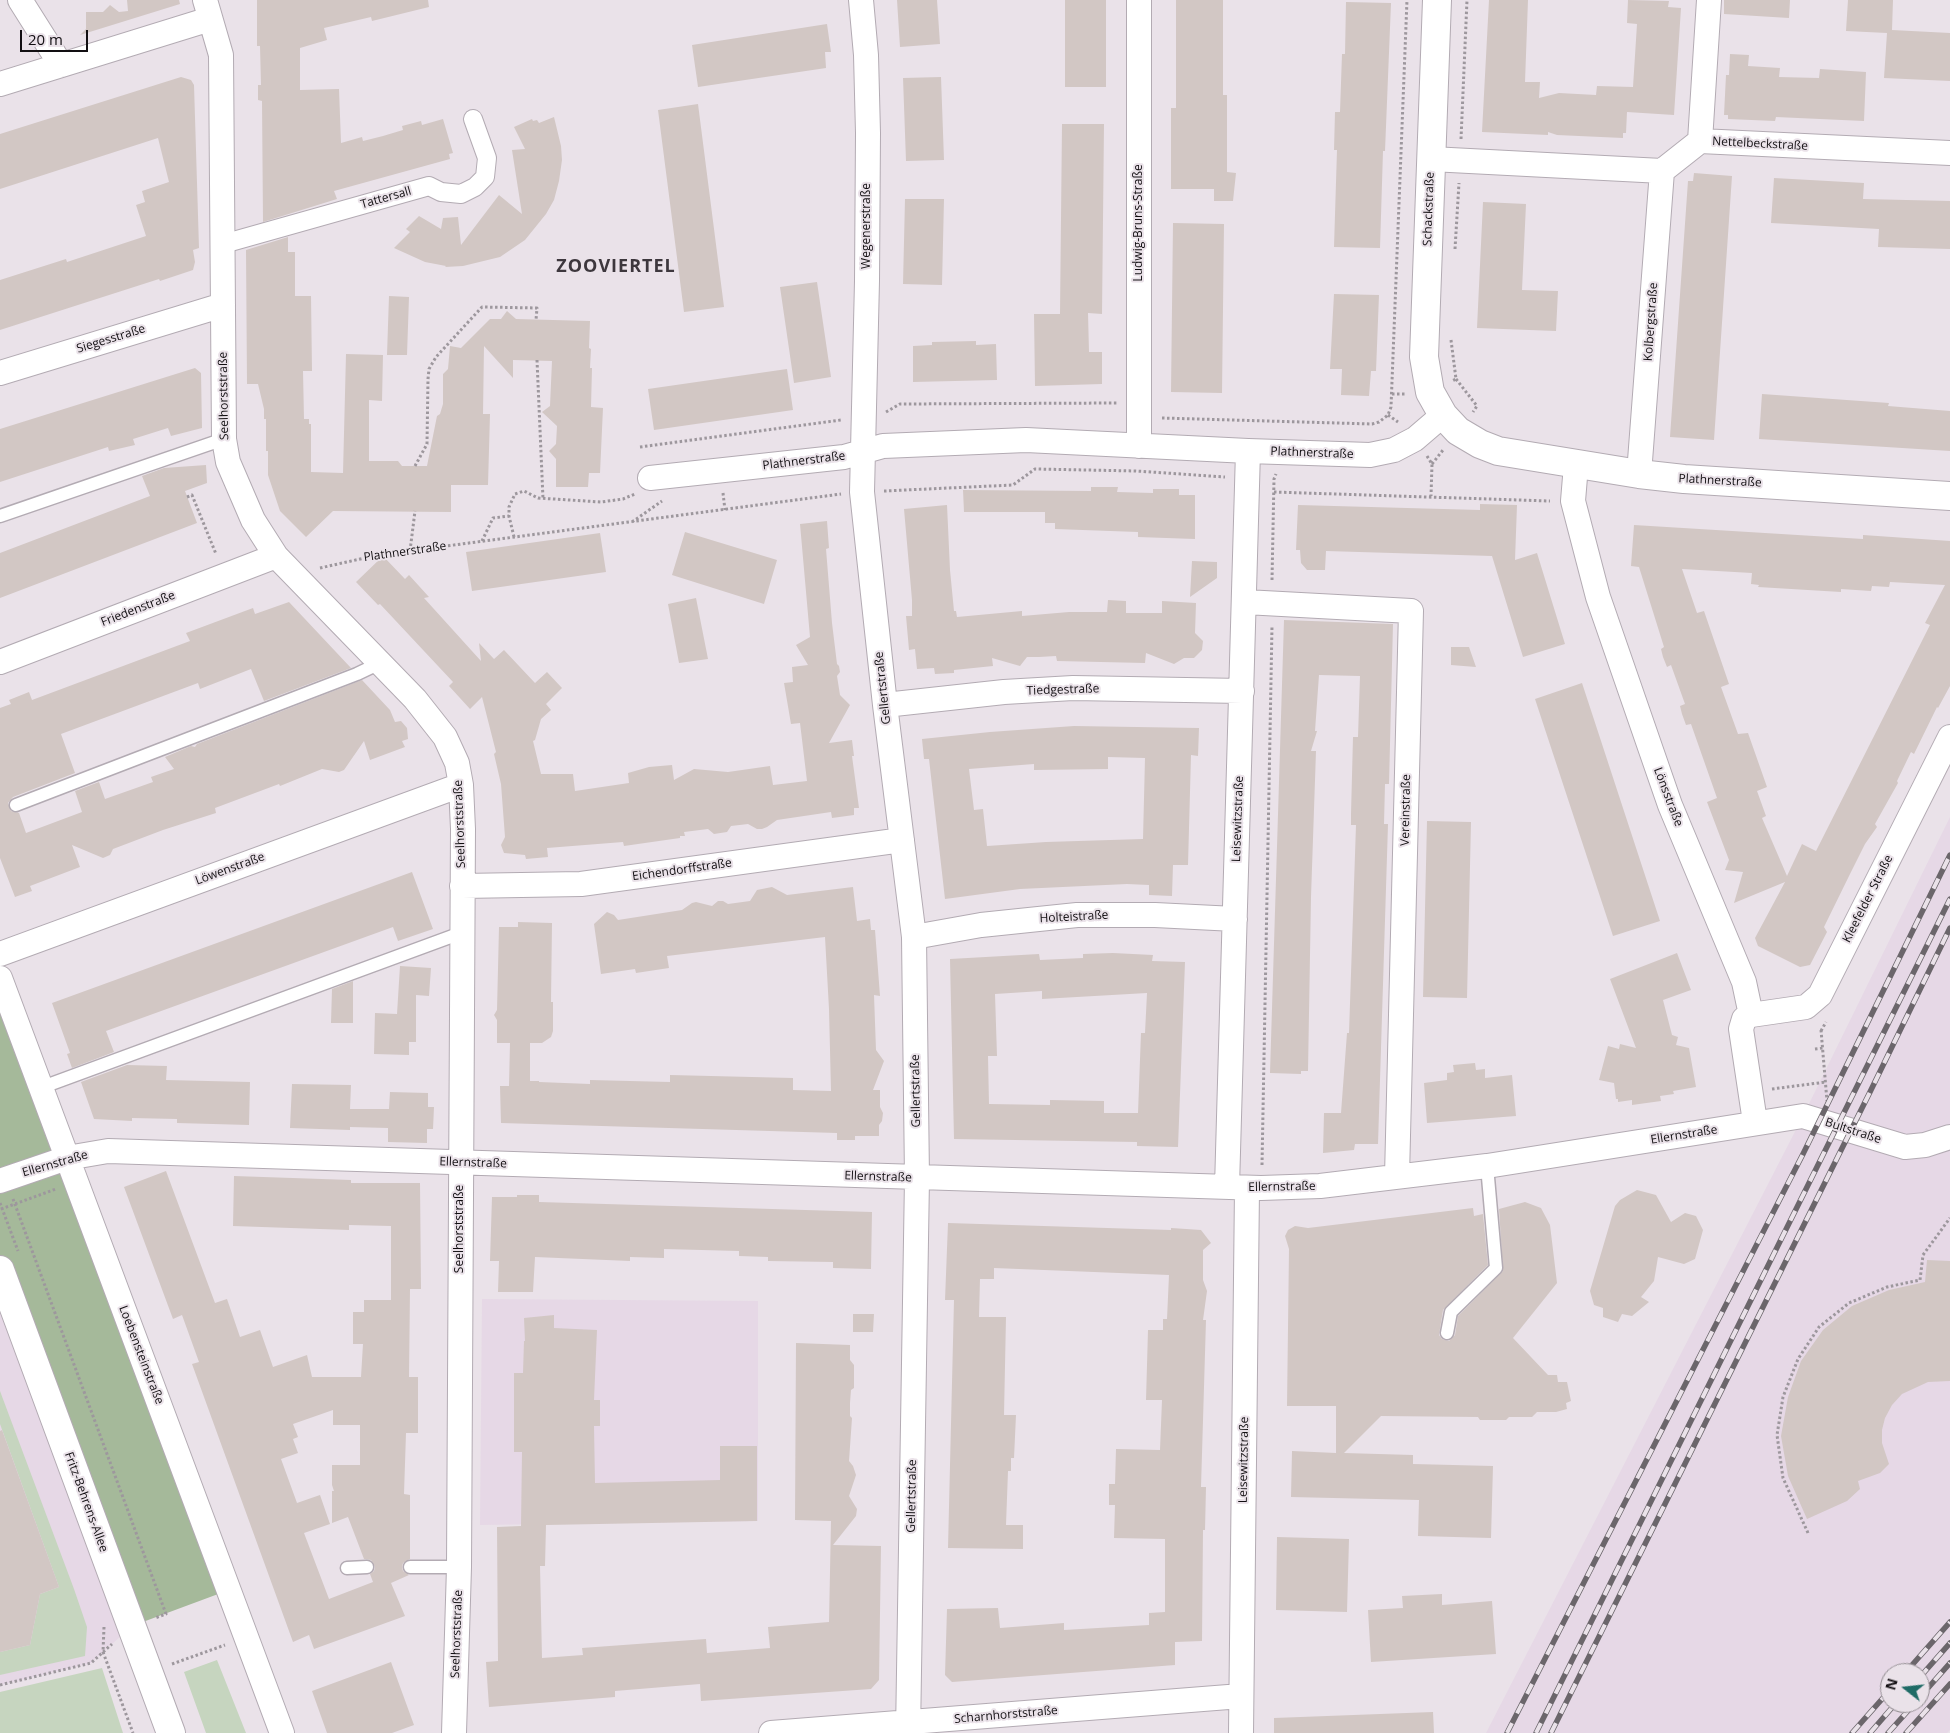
<!DOCTYPE html>
<html>
<head>
<meta charset="utf-8">
<style>
	body { margin:0 }
	#map { position:relative; width:1950px; height:1733px; overflow:hidden; background:#eae2e9; font-family:"Open Sans",sans-serif }
	canvas { display:block }
	.north { position:absolute; left:1880px; top:1663px; width:50px; height:50px; box-sizing:border-box; background:#eae2e9; border:1px solid #948e93; border-radius:50%; rotate:286deg; font-size:14px; font-weight:700; line-height:20px; text-align:center; color:#120f12 }
	.north::after { content:''; display:block; margin:auto; width:18px; height:22px; background:#1f6b66; clip-path:polygon(50% 0,100% 100%,50% 72%,0 100%) }
	.scale { position:absolute; left:20px; top:30px; width:68px; height:22px; box-sizing:border-box; border:2px solid #120f12; border-top:0; padding-left:6px; font-size:15px; line-height:18px; white-space:nowrap; color:#120f12; -webkit-text-stroke:4px #eae2e9; paint-order:stroke }
</style>
</head>
<body>
<div id="map">
<canvas width="1950" height="1733"></canvas>
<div class="north">N</div>
<div class="scale">20 m</div>
</div>
<script>
const ctx = document.querySelector('canvas').getContext('2d');
ctx.lineJoin = 'round';
function fill(path, color) { ctx.fillStyle = color; ctx.fill(path, 'evenodd'); }
const shape = rows => new Path2D(rows.map(r => 'M' + r).join(''));
function strokePath(path, color, width, dash) { ctx.strokeStyle = color; ctx.lineWidth = width; ctx.lineCap = dash ? 'butt' : 'round'; ctx.setLineDash(dash || []); ctx.stroke(path); }
function drawText(font, color, halo, rows, align = 'center') {
  ctx.font = font + ' "Open Sans",sans-serif'; ctx.lineWidth = 4; ctx.setLineDash([]); ctx.textBaseline = 'middle'; ctx.strokeStyle = halo; ctx.fillStyle = color; for (const [text, x, y, turn = 0] of rows) {
    ctx.save(); ctx.translate(x, y); ctx.rotate((+turn || 0) * Math.PI / 180); ctx.textAlign = isNaN(turn) ? turn : align; if (halo) ctx.strokeText(text, 0, 0); ctx.fillText(text, 0, 0); ctx.restore();
  }
}
fill(shape([
	[1950,817,1950,1730,1947,1733,1486,1733,1803,1116],
	[1890,1673,1920,1673,1920,1703,1890,1703],
	[0,1270,132,1626,91,1663,0,1685],
	[482,1299,758,1301,758,1521,480,1525]
]), '#e6d8e6');
fill(shape([
	[0,1391,74,1589,87,1627,85,1656,0,1675,0,1652,30,1645,40,1594,59,1587,0,1424],
	[217,1660,246,1733,206,1733,184,1672],
	[102,1668,123,1733,0,1733,0,1692]
]), '#c6d5bf');
fill(shape([
	[0,978,229,1590,132,1626,0,1270]
]), '#a5b99a');
fill(shape([
	[127,0,179,0,180,4,80,35,86,29,86,12,103,12,110,5,119,12,128,11],
	[257,0,428,0,429,7,372,21,371,17,324,28,327,40,300,48,300,90,339,89,341,143,362,137,363,141,383,136,403,130,402,126,421,121,422,125,443,119,453,153,449,154,450,159,334,191,337,199,263,222,262,101,258,100,258,85,261,85,260,46,257,46],
	[897,0,937,0,940,44,900,47],
	[1065,0,1106,0,1106,87,1065,87],
	[1176,0,1223,0,1223,95,1227,95,1227,172,1236,173,1233,201,1214,201,1214,189,1171,189,1171,108,1176,108],
	[1489,0,1528,0,1525,82,1540,82,1539,98,1559,93,1596,95,1597,86,1633,87,1637,24,1627,23,1628,0,1669,1,1668,7,1681,8,1674,115,1627,112,1626,133,1623,133,1623,138,1557,135,1548,132,1548,135,1482,132],
	[1724,0,1790,0,1789,18,1724,14],
	[1848,0,1893,0,1892,30,1950,33,1950,81,1884,78,1887,33,1846,31],
	[1346,2,1391,3,1385,151,1383,151,1380,248,1334,247,1337,150,1334,150,1335,112,1340,112,1342,54,1345,54],
	[827,24,831,52,825,52,826,68,698,87,692,45],
	[1730,54,1749,55,1748,66,1780,68,1779,77,1819,78,1820,69,1866,72,1864,121,1776,117,1775,121,1728,119,1728,115,1724,115,1726,75,1729,75],
	[181,77,191,80,194,85,199,248,193,250,195,262,193,270,160,281,159,279,0,330,0,280,66,259,67,262,146,236,136,205,145,202,142,191,169,182,158,138,0,189,0,134],
	[941,77,944,160,906,161,903,78],
	[698,104,724,307,684,312,658,110],
	[554,117,561,146,562,160,559,181,554,200,546,214,525,240,500,257,463,266,445,267,446,266,425,262,394,248,410,232,406,229,419,216,441,229,443,218,458,217,461,245,499,195,522,214,512,150,525,149,514,127,532,119,533,121,537,120,539,123],
	[1062,124,1104,124,1102,314,1088,313,1089,352,1102,352,1102,384,1035,386,1034,314,1060,314],
	[1694,173,1732,176,1714,440,1670,437,1688,181,1693,181],
	[1774,178,1864,183,1863,199,1950,201,1950,249,1878,247,1879,229,1771,223],
	[905,199,944,199,942,285,903,284],
	[1483,202,1526,204,1522,290,1558,291,1556,331,1477,328],
	[1173,223,1224,224,1222,393,1171,392],
	[288,237,288,252,295,252,295,296,311,296,312,371,303,371,304,419,309,419,309,424,311,424,311,472,343,473,346,354,383,355,382,401,369,400,369,461,398,461,402,466,427,466,437,416,440,414,443,404,443,374,448,369,450,346,461,348,490,319,501,319,507,311,516,319,590,321,589,348,591,349,590,368,592,368,591,407,603,408,600,473,589,473,588,487,556,487,556,459,549,451,556,444,557,426,542,412,550,406,552,361,513,360,513,378,484,346,483,414,490,414,488,485,451,485,451,512,333,511,306,537,280,511,268,475,268,451,266,451,266,419,264,419,264,409,258,384,247,384,246,250],
	[817,282,831,377,794,383,780,287],
	[1334,294,1379,295,1376,371,1371,371,1369,396,1341,395,1342,369,1330,369],
	[389,296,409,297,407,355,387,355],
	[976,341,976,345,996,344,997,380,913,382,913,346,932,345,932,342],
	[195,368,201,373,202,428,171,436,168,428,133,439,135,445,109,451,108,447,0,482,0,429],
	[787,369,793,410,654,430,648,389],
	[1762,394,1889,403,1888,406,1950,411,1950,451,1759,439],
	[206,465,207,483,185,491,197,523,0,598,0,553,150,496,142,476,164,468],
	[1091,487,1118,487,1117,492,1153,493,1153,489,1179,489,1179,495,1195,495,1195,539,1138,537,1138,532,1055,529,1055,523,1045,523,1045,512,964,512,963,490,1091,491],
	[1480,504,1517,505,1515,560,1537,553,1565,644,1523,657,1492,556,1326,551,1325,570,1307,570,1301,563,1300,550,1296,550,1298,505,1480,510],
	[947,505,950,570,954,611,956,611,957,617,1022,611,1022,616,1069,612,1107,612,1108,600,1126,601,1126,613,1162,613,1162,601,1196,603,1195,633,1203,641,1202,650,1194,658,1184,658,1174,664,1146,653,1145,663,1057,661,1056,656,1039,657,1027,657,1020,666,992,658,993,666,954,670,954,673,935,674,934,668,917,669,915,649,909,650,906,616,912,616,912,600,904,509],
	[827,521,829,548,826,549,832,623,837,664,839,666,840,672,837,676,840,695,850,705,829,743,852,740,854,756,852,756,859,808,854,808,854,815,832,818,831,812,777,820,767,827,762,829,757,829,748,824,731,826,727,832,714,834,708,829,684,832,685,836,680,836,680,838,624,846,623,842,547,848,548,857,526,859,525,855,504,853,501,845,505,837,501,784,494,754,496,752,482,697,470,709,449,686,453,682,380,604,378,605,356,582,383,556,405,579,409,575,429,597,424,598,481,661,479,643,494,659,504,650,535,683,547,672,562,688,546,704,551,710,541,719,535,740,533,741,541,774,573,774,575,791,629,783,628,773,649,767,672,765,674,780,694,769,728,772,770,766,773,785,807,781,800,723,791,724,784,683,793,682,792,667,808,665,796,645,810,637,800,524],
	[1634,525,1863,539,1863,535,1950,541,1950,686,1938,708,1937,707,1914,754,1911,752,1897,781,1898,783,1875,824,1877,827,1865,844,1850,874,1824,927,1827,932,1810,965,1800,967,1758,946,1755,938,1785,882,1734,903,1743,872,1725,870,1729,860,1707,802,1717,798,1691,724,1686,725,1682,714,1680,706,1685,704,1671,665,1667,667,1663,657,1661,649,1664,647,1639,567,1631,566],
	[1682,569,1752,573,1751,584,1759,585,1758,587,1841,592,1841,589,1871,591,1872,586,1889,587,1890,582,1945,585,1925,623,1930,625,1816,851,1802,844,1787,876,1762,818,1766,816,1757,791,1767,787,1748,733,1738,734,1721,687,1729,684,1704,611,1697,613],
	[685,532,777,560,764,604,672,575],
	[600,533,606,572,472,591,466,552],
	[1192,561,1217,562,1217,578,1190,597],
	[696,598,708,659,679,663,668,604],
	[289,602,351,668,264,701,251,669,200,689,198,683,61,734,75,773,13,797,8,803,11,811,19,813,26,833,82,812,75,791,99,782,105,799,153,782,151,777,174,769,165,757,191,746,195,747,197,744,362,680,390,710,395,722,401,721,407,728,408,739,402,741,405,747,370,760,364,741,344,770,339,772,322,769,280,786,279,784,215,808,216,813,163,830,113,849,110,855,103,858,72,845,80,867,30,886,32,891,15,897,0,858,0,708,11,704,9,700,29,692,32,700,190,641,186,633,253,608,255,614],
	[1284,620,1393,624,1389,784,1385,784,1384,824,1388,824,1378,1144,1355,1144,1354,1150,1323,1153,1324,1113,1341,1113,1347,1033,1349,1033,1356,825,1351,825,1351,814,1353,737,1358,737,1360,676,1319,675,1315,731,1317,731,1311,751,1316,751,1311,897,1308,1071,1301,1071,1301,1074,1270,1073],
	[1451,647,1469,647,1476,667,1451,665],
	[1582,683,1660,921,1613,936,1535,699],
	[1074,726,1199,728,1198,756,1191,755,1188,865,1173,865,1172,896,1149,895,1149,885,1127,884,1020,889,945,899,929,759,924,759,922,739,990,732],
	[1108,757,1145,758,1143,839,1046,842,987,846,983,809,974,810,969,769,1034,764,1034,770,1108,769],
	[1427,821,1471,822,1467,998,1423,997],
	[412,872,433,929,398,941,393,927,106,1031,114,1052,72,1068,67,1054,70,1053,52,1003],
	[772,887,787,895,853,887,857,921,870,919,871,930,875,930,880,996,874,995,876,1050,884,1061,873,1090,880,1090,880,1107,883,1113,882,1121,879,1125,879,1136,855,1136,855,1140,837,1140,837,1133,501,1123,500,1086,509,1086,510,1043,497,1043,497,1020,494,1015,497,1010,499,927,518,927,518,922,552,923,551,1002,553,1002,553,1031,551,1037,542,1043,530,1043,530,1081,539,1081,539,1082,590,1084,590,1080,670,1082,670,1075,793,1078,793,1090,831,1091,829,1009,825,937,667,956,669,968,636,973,635,969,601,974,594,924,607,912,614,915,618,920,682,910,692,903,696,902,712,906,718,901,723,901,728,904,750,901,757,890],
	[1113,953,1153,955,1152,961,1185,962,1178,1147,1137,1146,1137,1142,954,1139,950,959,1039,954,1040,960,1083,958,1083,954],
	[1042,991,1042,999,1147,993,1145,1033,1141,1033,1138,1113,1104,1113,1104,1101,1050,1100,1050,1105,989,1104,988,1056,997,1056,995,994],
	[1677,953,1691,990,1663,1000,1672,1035,1678,1037,1676,1045,1689,1048,1696,1087,1673,1091,1674,1094,1660,1096,1661,1101,1632,1105,1632,1100,1618,1102,1618,1099,1616,1099,1614,1083,1599,1080,1608,1046,1619,1049,1620,1044,1636,1048,1610,979],
	[400,966,431,968,429,996,416,995,416,1042,409,1042,409,1055,374,1054,375,1013,397,1014],
	[353,981,353,1023,331,1023,332,989],
	[1475,1063,1476,1070,1485,1069,1485,1078,1512,1075,1516,1116,1427,1123,1424,1083,1447,1080,1447,1073,1454,1072,1453,1065],
	[127,1065,167,1066,166,1080,250,1082,249,1125,177,1123,177,1119,132,1118,132,1121,94,1119,81,1082],
	[292,1084,351,1085,350,1109,389,1109,390,1092,428,1093,428,1107,434,1107,433,1129,427,1129,427,1143,388,1142,388,1128,350,1127,350,1130,290,1128],
	[166,1171,215,1303,227,1299,240,1337,260,1330,273,1367,307,1355,312,1377,361,1377,363,1344,353,1344,353,1312,364,1312,364,1300,391,1300,391,1226,349,1225,349,1230,233,1226,234,1176,351,1180,351,1183,420,1183,421,1289,410,1289,409,1377,418,1377,418,1433,406,1433,404,1494,410,1495,410,1559,403,1563,402,1567,403,1571,409,1575,391,1583,405,1616,314,1649,309,1635,293,1642,192,1364,199,1362,182,1315,173,1319,124,1187],
	[333,1410,333,1425,360,1425,360,1465,332,1465,332,1485,334,1491,332,1491,332,1523,348,1517,364,1559,371,1560,375,1567,374,1571,370,1574,373,1582,329,1599,304,1533,330,1524,320,1495,297,1503,281,1459,298,1453,293,1439,298,1437,293,1424],
	[1637,1190,1656,1195,1671,1222,1685,1213,1696,1216,1703,1230,1695,1259,1684,1264,1658,1257,1654,1281,1641,1297,1649,1302,1632,1316,1622,1314,1618,1322,1603,1317,1603,1308,1594,1305,1590,1291,1615,1206,1620,1200],
	[517,1195,539,1195,539,1202,872,1212,871,1269,833,1268,833,1262,768,1261,768,1257,739,1256,739,1251,664,1249,664,1258,630,1257,630,1261,535,1257,533,1292,498,1292,499,1261,490,1261,492,1197,517,1197],
	[1525,1202,1541,1208,1550,1225,1557,1283,1513,1338,1548,1375,1557,1375,1558,1382,1567,1382,1571,1401,1566,1403,1567,1409,1556,1412,1537,1412,1532,1417,1509,1417,1506,1420,1480,1420,1478,1417,1381,1416,1344,1453,1413,1455,1413,1464,1493,1466,1491,1538,1418,1536,1419,1500,1291,1497,1292,1451,1336,1453,1336,1406,1287,1406,1289,1249,1285,1236,1288,1230,1295,1226,1308,1228,1473,1208,1474,1216,1483,1214,1488,1265,1443,1310,1439,1335,1442,1339,1449,1341,1455,1335,1458,1316,1503,1271,1499,1209],
	[948,1223,1171,1230,1171,1228,1201,1230,1211,1243,1203,1250,1203,1280,1207,1291,1203,1320,1206,1320,1201,1487,1206,1487,1205,1530,1203,1530,1202,1641,1175,1642,1175,1665,952,1682,945,1675,947,1609,998,1608,1000,1628,1064,1623,1064,1630,1149,1625,1149,1613,1165,1612,1165,1539,1114,1538,1115,1505,1109,1505,1109,1484,1115,1484,1116,1449,1160,1450,1162,1400,1146,1400,1148,1330,1163,1330,1163,1319,1167,1319,1169,1275,994,1268,994,1279,980,1279,979,1317,1006,1317,1004,1415,1016,1415,1014,1458,1011,1458,1011,1471,1008,1471,1006,1525,1023,1525,1023,1549,948,1548,954,1300,945,1300],
	[1927,1260,1950,1261,1950,1381,1928,1382,1902,1394,1892,1405,1885,1418,1882,1430,1882,1443,1889,1464,1880,1473,1858,1481,1860,1489,1847,1501,1807,1519,1788,1476,1781,1436,1788,1397,1801,1361,1823,1330,1852,1306,1889,1290,1925,1282],
	[853,1314,874,1314,873,1332,853,1332],
	[554,1315,554,1328,597,1330,594,1400,600,1400,600,1426,594,1426,595,1483,720,1480,720,1446,757,1446,757,1521,546,1525,545,1566,540,1566,542,1658,583,1655,582,1648,706,1639,707,1653,770,1648,768,1627,829,1622,831,1521,795,1520,796,1343,850,1345,850,1360,854,1365,854,1388,851,1390,850,1403,850,1416,852,1418,849,1461,853,1466,856,1475,849,1496,857,1509,856,1516,833,1545,881,1546,879,1680,871,1689,701,1701,700,1684,615,1691,615,1697,489,1707,486,1662,498,1661,497,1527,521,1526,522,1452,514,1452,514,1373,523,1373,524,1341,525,1341,524,1318],
	[2,1430,59,1587,40,1594,30,1645,0,1652,0,1431],
	[1277,1537,1349,1539,1347,1612,1276,1610],
	[1442,1594,1442,1605,1492,1601,1496,1654,1371,1662,1368,1610,1403,1608,1402,1596],
	[391,1662,414,1725,392,1733,327,1733,312,1691],
	[1433,1712,1434,1733,1274,1733,1274,1718]
]), '#d2c7c4');
const service = shape([
	[0,516,224,439],
	[16,805,357,674,380,663],
	[40,1088,461,933],
	[1447,1333,1451,1312,1496,1268,1487,1166],
	[410,1567,459,1567],
	[347,1568,367,1567]
]);
const pedestrian = shape([
	[223,244,429,186,441,192,461,194,475,187,485,177,487,158,473,119]
]);
const minor = shape([
	[20,0,61,65],
	[205,0,221,55,224,439,228,462,253,520,276,556,415,699,445,737,457,763,461,785,463,829,459,1567,454,1733],
	[861,0,866,55,868,133,867,281,862,492,885,705,914,937,917,1178,908,1733],
	[1139,0,1139,446],
	[0,84,210,19],
	[1700,141,1709,0],
	[1431,159,1662,171,1700,141,1950,153],
	[0,373,223,305],
	[1576,465,1573,501,1598,597,1670,805,1744,982,1751,1015],
	[1639,474,1662,171],
	[650,478,844,457,883,446,1026,440,1248,451,1370,455,1394,450,1415,439,1443,415],
	[1245,602,1411,611,1397,1176],
	[0,662,276,556],
	[885,705,1004,692,1073,688,1242,691],
	[462,886,581,884,902,840],
	[914,937,981,925,1077,915,1155,915,1235,919],
	[0,954,461,785],
	[0,978,282,1733],
	[1755,1122,1741,1029,1744,1019,1751,1015,1806,1007,1820,995,1950,737],
	[0,1181,67,1158,108,1151,1261,1188,1320,1186,1487,1166,1803,1116,1905,1147,1925,1145,1950,1137],
	[1227,1187,1248,451],
	[771,1733,1241,1696],
	[1241,1733,1247,1188]
]);
const tertiary = shape([
	[1437,0,1424,357,1430,392,1443,415,1458,431,1480,444,1498,451,1639,474,1684,479,1950,496],
	[0,1270,171,1733]
]);
strokePath(service, '#b3abb3', 15);
strokePath(pedestrian, '#b3abb3', 20);
strokePath(minor, '#b3abb3', 26);
strokePath(tertiary, '#b3abb3', 30);
strokePath(shape([
	[1461,139,1467,0],
	[1455,249,1459,183],
	[1451,340,1456,379,1452,381],
	[537,360,543,499],
	[1456,379,1477,406,1473,412],
	[1392,394,1406,394],
	[886,412,900,404,1117,403],
	[1388,415,1398,422],
	[1162,418,1372,424,1379,422,1388,415,1391,407,1407,0],
	[640,447,841,420],
	[1427,456,1432,464,1431,496],
	[1432,464,1443,450],
	[415,466,427,444,428,379,429,369,436,357,482,307,537,308,536,320],
	[884,491,1013,485,1035,469,1136,471,1225,477],
	[1274,492,1550,501],
	[723,493,725,510],
	[187,497,192,495,216,554],
	[632,522,662,501],
	[514,537,509,516,509,507,515,494,524,491,538,498,601,502,623,499,635,494],
	[482,541,493,518,509,516],
	[410,551,415,511],
	[320,568,378,555,841,494],
	[1272,580,1274,479,1276,474],
	[1821,1030,1827,1101],
	[1821,1031,1826,1022],
	[1815,1049,1823,1048],
	[1772,1089,1826,1082],
	[1262,1165,1272,626],
	[13,1199,166,1614,155,1618],
	[0,1203,18,1251],
	[1,1209,56,1189],
	[1808,1533,1783,1478,1777,1435,1783,1397,1798,1359,1819,1327,1849,1303,1887,1287,1920,1280,1923,1255,1950,1218],
	[104,1627,103,1652,133,1733],
	[172,1664,225,1645],
	[0,1685,91,1663,112,1644]
]), '#9d979d', 3, [2.5, 2.5]);
strokePath(service, '#fff', 12);
strokePath(pedestrian, '#fff', 18);
strokePath(minor, '#fff', 24);
strokePath(tertiary, '#fff', 28);
const rail = shape([
	[1905,1673,1950,1622],
	[1920,1677,1950,1643],
	[1920,1697,1950,1663],
	[1507,1733,1803,1154,1950,855],
	[1536,1733,1950,899],
	[1551,1733,1870,1092,1950,928],
	[1852,1733,1890,1690],
	[1870,1733,1896,1703],
	[1888,1733,1915,1703],
	[1906,1733,1950,1684]
]);
strokePath(rail, '#6b666b', 5.5);
strokePath(rail, '#eae2e9', 4, [11]);
drawText('12px', '#120f12', '#eae2e9', [
	["Nettelbeckstraße",1760,144,3],
	["Tattersall",386,198,-16],
	["Schackstraße",1429,209,-88],
	["Ludwig-Bruns-Straße",1139,223,-90],
	["Wegenerstraße",867,226,-90],
	["Kolbergstraße",1651,322,-86],
	["Siegesstraße",111,339,-17],
	["Seelhorststraße",224,396,-91],
	["Plathnerstraße",1312,453,2],
	["Plathnerstraße",804,461,-7],
	["Plathnerstraße",1720,481,3],
	["Plathnerstraße",405,552,-8],
	["Friedenstraße",138,609,-21],
	["Gellertstraße",883,688,-96],
	["Tiedgestraße",1063,690,-2],
	["Lönsstraße",1668,797,69],
	["Vereinstraße",1406,810,-89],
	["Leisewitzstraße",1238,819,-88],
	["Seelhorststraße",460,824,-92],
	["Löwenstraße",230,869,-20],
	["Eichendorffstraße",682,870,-8],
	["Kleefelder Straße",1868,899,-63],
	["Holteistraße",1074,917,-3],
	["Gellertstraße",916,1091,-91],
	["Bultstraße",1853,1131,18],
	["Ellernstraße",1684,1135,-9],
	["Ellernstraße",473,1163,2],
	["Ellernstraße",55,1164,-16],
	["Ellernstraße",878,1177,2],
	["Ellernstraße",1282,1187,-1],
	["Seelhorststraße",460,1229,-90],
	["Loebensteinstraße",141,1355,69],
	["Leisewitzstraße",1244,1460,-89],
	["Gellertstraße",912,1496,-89],
	["Fritz-Behrens-Allee",86,1502,70],
	["Seelhorststraße",457,1634,-88],
	["Scharnhorststraße",1006,1715,-5]
]);
ctx.letterSpacing = '1px';
drawText('bold 18px', '#3d373d', '#eae2e9', [
	["ZOOVIERTEL",616,267]
]);
ctx.letterSpacing = '0px';
</script>
</body>
</html>
